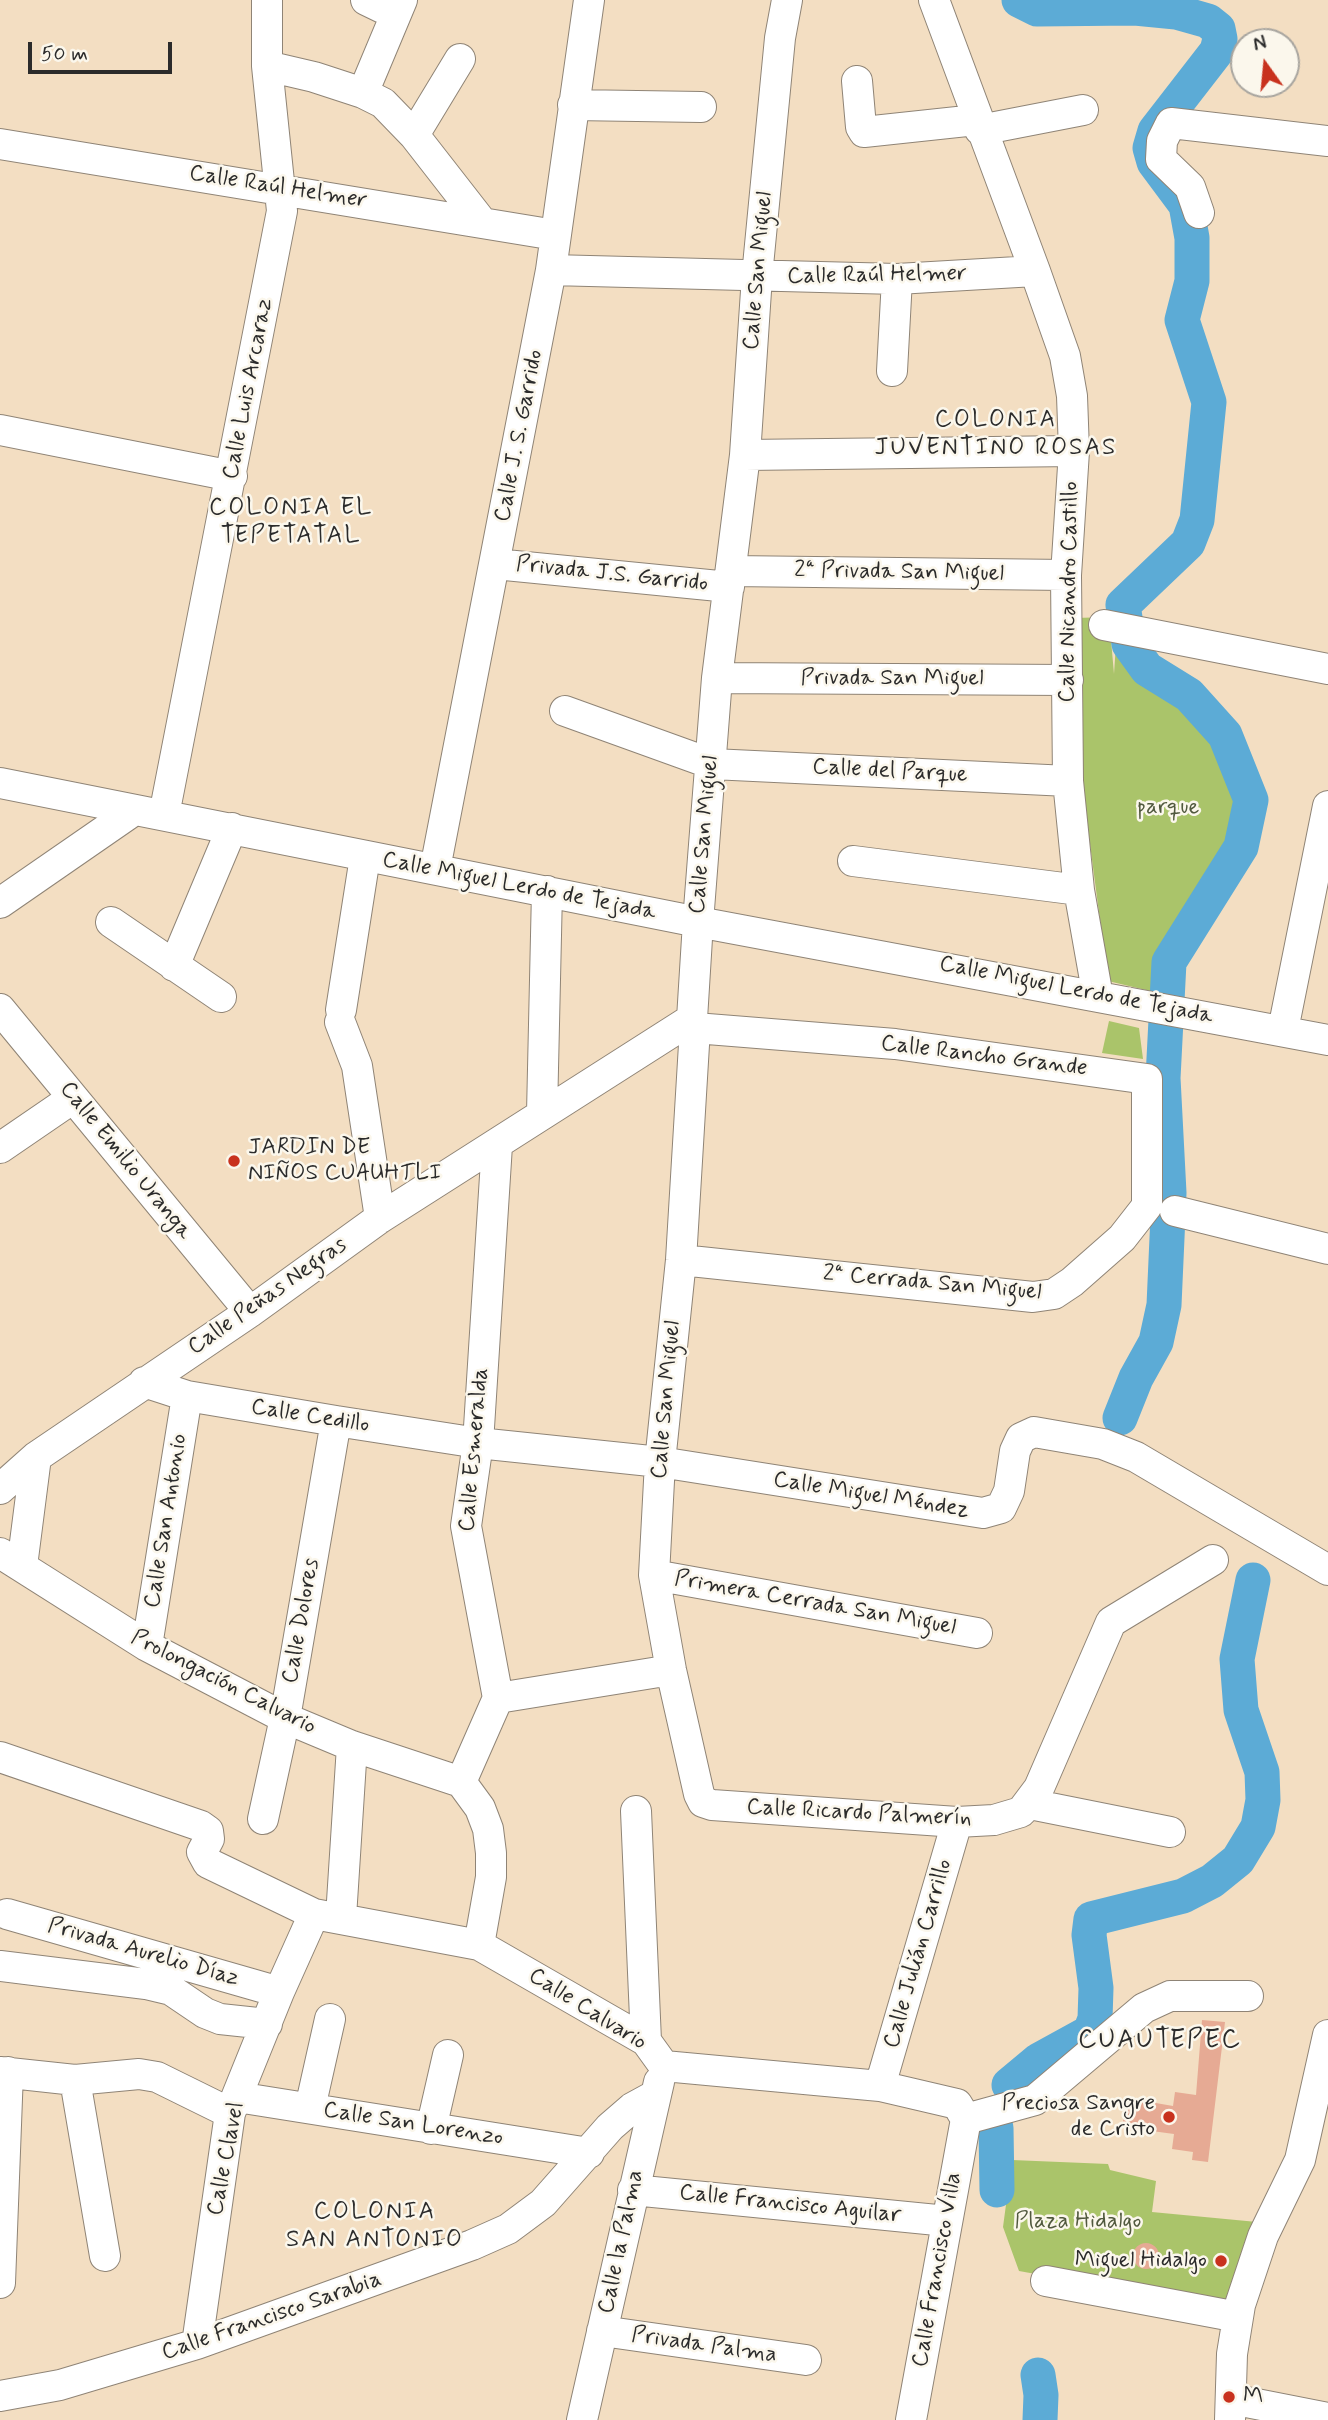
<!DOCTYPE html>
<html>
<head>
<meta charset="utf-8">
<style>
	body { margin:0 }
	#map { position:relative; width:1328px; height:2420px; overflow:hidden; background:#f3dec2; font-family:Mynerve,sans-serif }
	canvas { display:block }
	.north { position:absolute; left:1230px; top:28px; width:70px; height:70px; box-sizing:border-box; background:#fbf7ec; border:2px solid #a8a59f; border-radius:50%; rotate:345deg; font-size:19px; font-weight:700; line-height:28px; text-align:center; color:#2b2b2b }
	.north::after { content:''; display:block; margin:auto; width:24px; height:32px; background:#c8321e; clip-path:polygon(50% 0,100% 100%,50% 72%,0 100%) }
	.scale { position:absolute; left:28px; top:42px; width:144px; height:32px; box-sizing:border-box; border:4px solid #2b2b2b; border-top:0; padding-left:9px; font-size:21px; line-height:24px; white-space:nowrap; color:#2b2b2b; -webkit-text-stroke:5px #fbf7ec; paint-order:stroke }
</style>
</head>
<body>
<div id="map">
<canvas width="1328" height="2420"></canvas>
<div class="north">N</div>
<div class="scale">50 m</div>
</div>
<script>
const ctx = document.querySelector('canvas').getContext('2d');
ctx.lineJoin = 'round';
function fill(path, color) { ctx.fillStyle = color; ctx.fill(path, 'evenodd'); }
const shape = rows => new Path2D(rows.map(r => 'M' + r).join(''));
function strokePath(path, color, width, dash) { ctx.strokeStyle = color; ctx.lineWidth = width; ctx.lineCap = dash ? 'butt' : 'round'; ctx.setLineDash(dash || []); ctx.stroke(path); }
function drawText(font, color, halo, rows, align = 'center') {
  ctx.font = font + ' Mynerve,sans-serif'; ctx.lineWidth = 5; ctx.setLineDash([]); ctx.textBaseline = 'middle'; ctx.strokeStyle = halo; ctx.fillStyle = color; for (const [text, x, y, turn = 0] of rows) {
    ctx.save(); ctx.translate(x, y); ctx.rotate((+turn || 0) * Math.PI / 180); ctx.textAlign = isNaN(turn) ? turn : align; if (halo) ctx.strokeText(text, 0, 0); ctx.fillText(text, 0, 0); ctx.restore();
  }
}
fill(shape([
	[1109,617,1114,674,1116,644,1129,644,1147,669,1189,695,1225,735,1251,800,1241,847,1169,962,1167,995,1108,981,1085,806,1075,618],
	[1109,1021,1139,1028,1143,1059,1102,1053],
	[1012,2160,1108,2164,1110,2170,1156,2181,1152,2212,1257,2222,1224,2308,1019,2271,1003,2227]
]), '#aac46a');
strokePath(shape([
	[1019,0,1037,9,1135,8,1176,12,1208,21,1218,29,1220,39,1217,51,1155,131,1150,148,1154,162,1186,205,1192,238,1192,281,1182,320,1209,402,1197,520,1188,543,1123,605,1129,644,1147,669,1189,695,1225,735,1251,800,1241,847,1169,962,1163,1078,1169,1193,1164,1305,1156,1342,1136,1378,1120,1418],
	[1009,2085,1039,2060,1090,2032,1095,2019,1096,1988,1089,1935,1091,1919,1183,1896,1212,1881,1238,1860,1258,1827,1263,1800,1262,1772,1241,1710,1237,1659,1253,1580],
	[996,2128,997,2190],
	[1038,2375,1041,2395,1040,2420]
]), '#5cabd6', 35);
fill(shape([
	[1202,2020,1225,2022,1208,2162,1192,2160,1193,2152,1172,2149,1174,2134,1122,2127,1127,2098,1173,2106,1175,2092,1196,2095],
	'1133 2256a13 13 0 1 1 26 0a13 13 0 1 1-26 0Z'
]), '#e6aa94');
const minor = shape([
	[366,0,395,14],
	[787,0,780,38,757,276,745,455,717,678,698,922,692,1019,695,1028,681,1260,660,1462,654,1575,671,1670,699,1794,703,1802,712,1805,957,1822,994,1820,1021,1812,1039,1788,1111,1622,1213,1560],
	[934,0,1035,271,1065,356,1072,396,1074,451,1066,575,1068,781,1079,890,1098,997],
	[267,66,314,77,363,93,383,103,414,135,481,221],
	[857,81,861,127,864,132,976,120],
	[363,93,402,0],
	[573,105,701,107],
	[980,130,1083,110],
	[414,135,460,59],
	[0,144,555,235],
	[1199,213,1190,187,1161,159,1162,141,1171,123,1328,141],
	[551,270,897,279,1035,271],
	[892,371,897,279],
	[0,430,232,476],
	[745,455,1074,451],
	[495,564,729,587],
	[731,571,1066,575],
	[1104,625,1328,669],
	[717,678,1068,680],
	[565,711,712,764,1068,781],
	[0,783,698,922,1328,1040],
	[164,815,282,211,267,66,267,0],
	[853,861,1079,890],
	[435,869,551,270,589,0],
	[0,903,133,811],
	[111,922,221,997],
	[174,966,232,828],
	[0,1009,250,1312],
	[341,1010,365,857],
	[340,1022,357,1066,380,1218],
	[1283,1030,1328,806],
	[542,1113,547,891],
	[0,1148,73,1098],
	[1175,1211,1328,1249],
	[681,1260,1033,1297,1054,1294,1072,1282,1122,1238,1147,1206,1147,1079,895,1044,695,1028],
	[144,1382,187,1396,336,1421,478,1443,660,1462,983,1513,1001,1508,1009,1491,1015,1451,1021,1438,1034,1432,1103,1444,1136,1457,1328,1570],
	[0,1489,36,1457,250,1312,380,1218,692,1019],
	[0,1553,147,1646,285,1718,352,1746,461,1782],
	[22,1566,36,1457],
	[654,1575,977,1633],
	[147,1646,187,1396],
	[498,1698,671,1670],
	[0,1757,201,1826,208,1831,209,1839,202,1852,208,1863,314,1914],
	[1030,1804,1170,1832],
	[636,1811,646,2041],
	[263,1819,285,1718,336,1421],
	[7,1914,279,1992],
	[341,1917,352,1746],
	[479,1945,491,1877,491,1853,488,1829,480,1808,461,1782,498,1698,466,1526,478,1443,497,1145],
	[0,1966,146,1984,171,1990,205,2013,220,2019,267,2024],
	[0,2072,75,2080,139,2074,157,2077,230,2113],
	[75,2080,105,2256],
	[880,2086,957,1822],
	[237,2097,589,2153],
	[310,2108,330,2019],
	[966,2119,1035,2100,1144,2008,1170,1996,1248,1996],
	[431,2129,448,2055],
	[633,2190,947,2221],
	[1046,2281,1238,2317],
	[0,2283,8,2072],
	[602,2331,806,2360],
	[197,2344,230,2113,279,1992,314,1914,479,1945,646,2041,664,2066,880,2086,957,2104,966,2119],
	[0,2396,60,2385,197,2344,472,2245,508,2229,543,2203,610,2127,632,2108,654,2096],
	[1231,2399,1328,2418],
	[582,2420,659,2082],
	[911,2420,966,2119],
	[1230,2420,1232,2354,1240,2305,1263,2236,1300,2160,1328,2035]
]);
strokePath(minor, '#8f8476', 32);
strokePath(minor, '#fff', 30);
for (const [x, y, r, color] of [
	[234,1161,7,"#c8321e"],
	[1169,2117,7,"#c8321e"],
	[1221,2261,7,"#c8321e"],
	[1229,2397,7,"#c8321e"]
]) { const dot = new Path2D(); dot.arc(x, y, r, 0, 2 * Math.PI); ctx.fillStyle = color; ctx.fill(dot); strokePath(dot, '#fbf7ec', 2.5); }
drawText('23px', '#2b2b2b', '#fbf7ec', [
	["Calle Raúl Helmer",278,188,9],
	["Calle San Miguel",759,271,-85],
	["Calle Raúl Helmer",877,276,-1],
	["Calle Luis Arcaraz",249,389,-79],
	["Calle J. S. Garrido",520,436,-79],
	["2ª Privada San Miguel",899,573,1],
	["Privada J.S. Garrido",612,575,6],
	["Calle Nicandro Castillo",1070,592,-89],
	["Privada San Miguel",892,679],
	["Calle del Parque",890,772,3],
	["Calle San Miguel",705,835,-85],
	["Calle Miguel Lerdo de Tejada",519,887,11],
	["Calle Miguel Lerdo de Tejada",1076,991,11],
	["Calle Rancho Grande",984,1057,7],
	["Calle Emilio Uranga",125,1161,51],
	["2ª Cerrada San Miguel",932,1284,5],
	["Calle Peñas Negras",268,1297,-35],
	["Calle San Miguel",667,1400,-85],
	["Calle Cedillo",310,1417,9],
	["Calle Esmeralda",475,1450,-85],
	["Calle Miguel Méndez",871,1496,9],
	["Calle San Antonio",167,1521,-81],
	["Primera Cerrada San Miguel",815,1604,10],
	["Calle Dolores",302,1621,-80],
	["Prolongación Calvario",223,1683,27],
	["Calle Ricardo Palmerín",859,1814,3],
	["Privada Aurelio Díaz",143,1953,16],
	["Calle Julián Carrillo",919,1954,-74],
	["Calle Calvario",587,2010,32],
	["Calle San Lorenzo",413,2125,9],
	["Calle Clavel",227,2159,-79],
	["Calle Francisco Aguilar",790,2205,6],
	["Calle la Palma",622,2242,-78],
	["Calle Francisco Villa",938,2270,-80],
	["Calle Francisco Sarabia",272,2317,-19],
	["Privada Palma",704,2346,8]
]);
drawText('23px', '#51593e', '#fbf7ec', [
	["parque",1168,808],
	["Plaza Hidalgo",1078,2222]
]);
drawText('23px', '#2b2b2b', '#fbf7ec', [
	["JARDIN DE",248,1148],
	["NIÑOS CUAUHTLI",248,1174],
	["Preciosa Sangre",1155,2104,"right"],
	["de Cristo",1155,2130,"right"],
	["Miguel Hidalgo",1207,2261,"right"],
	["M",1243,2397]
], 'left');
ctx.letterSpacing = '2px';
drawText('24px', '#2b2b2b', '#fbf7ec', [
	["COLONIA",996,421],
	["JUVENTINO ROSAS",996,449],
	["COLONIA EL",291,509],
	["TEPETATAL",291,537],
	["COLONIA",375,2213],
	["SAN ANTONIO",375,2241]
]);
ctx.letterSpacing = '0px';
ctx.letterSpacing = '2px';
drawText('26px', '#2b2b2b', '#fbf7ec', [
	["CUAUTEPEC",1160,2042]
]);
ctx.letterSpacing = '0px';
</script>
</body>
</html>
